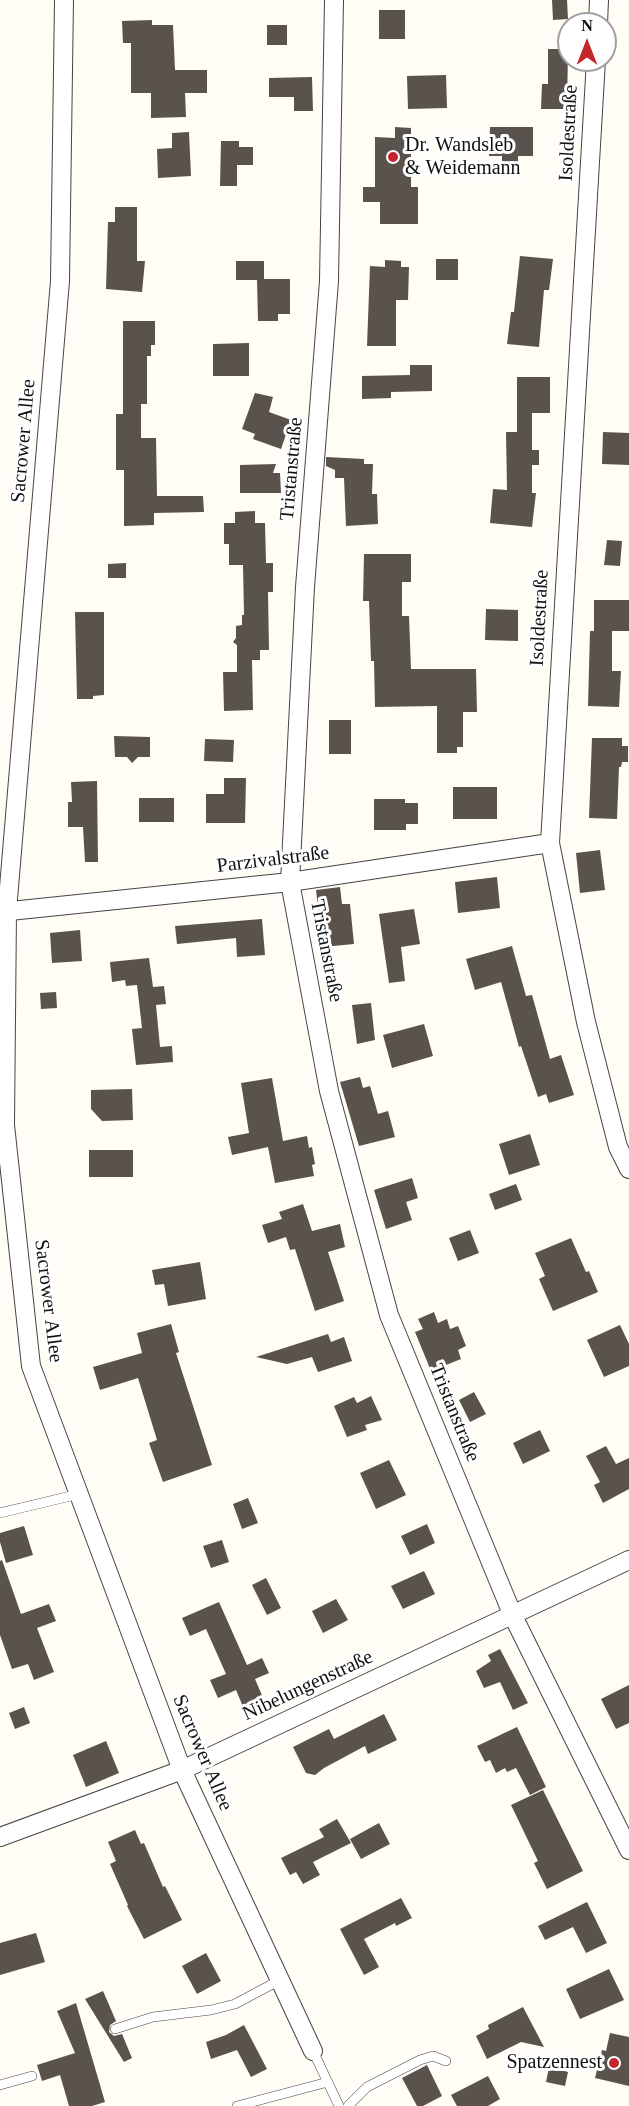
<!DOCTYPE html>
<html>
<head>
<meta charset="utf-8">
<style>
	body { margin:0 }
	#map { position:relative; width:629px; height:2106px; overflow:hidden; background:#fffdf5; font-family:"Times New Roman",serif }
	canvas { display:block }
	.north { position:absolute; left:557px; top:12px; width:60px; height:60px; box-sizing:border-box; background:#fff; border:2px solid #a0a0a0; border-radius:50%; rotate:0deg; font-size:16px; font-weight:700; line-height:24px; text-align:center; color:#111 }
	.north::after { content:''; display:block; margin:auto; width:21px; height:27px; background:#c4262e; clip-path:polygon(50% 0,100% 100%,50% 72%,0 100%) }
</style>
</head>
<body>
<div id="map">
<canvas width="629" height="2106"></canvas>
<div class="north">N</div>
</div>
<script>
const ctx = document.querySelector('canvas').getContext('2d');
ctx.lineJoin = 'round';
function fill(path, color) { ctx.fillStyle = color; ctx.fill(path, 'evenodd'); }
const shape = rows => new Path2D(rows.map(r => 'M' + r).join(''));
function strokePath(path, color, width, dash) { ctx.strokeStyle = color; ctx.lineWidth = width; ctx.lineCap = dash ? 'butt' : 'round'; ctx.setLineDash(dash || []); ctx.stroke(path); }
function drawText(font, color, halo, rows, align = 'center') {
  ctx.font = font + ' "Times New Roman",serif'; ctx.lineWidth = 6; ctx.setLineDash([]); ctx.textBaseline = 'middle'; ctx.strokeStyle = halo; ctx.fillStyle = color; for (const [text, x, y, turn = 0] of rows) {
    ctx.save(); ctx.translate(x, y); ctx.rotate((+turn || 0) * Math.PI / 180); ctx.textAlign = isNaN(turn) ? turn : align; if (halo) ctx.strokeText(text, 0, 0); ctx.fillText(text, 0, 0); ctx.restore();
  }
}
fill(shape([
	[552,0,567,0,568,19,553,20],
	[379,10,405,10,405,39,379,39],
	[152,20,152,25,173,25,175,70,207,70,207,93,185,93,186,117,151,118,151,93,131,93,131,43,123,43,122,21],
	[267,25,287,25,287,45,267,45],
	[548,49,568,49,567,109,541,109,542,84,548,84],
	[446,75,447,108,408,109,407,76],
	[312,77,313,111,294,111,294,97,269,97,269,78],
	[395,127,411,128,411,187,418,187,418,224,380,224,380,202,363,202,363,187,375,187,375,137,395,138],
	[490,127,533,127,533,156,518,156,518,166,502,166,502,156,489,156],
	[189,132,191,176,158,178,157,149,172,148,172,133],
	[221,141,239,141,239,147,253,147,253,165,237,165,237,186,220,186],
	[115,207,137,207,137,261,145,261,142,292,106,289,108,222,115,222],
	[520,256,553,259,549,290,544,290,539,347,507,344,511,312,514,312],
	[436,259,458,259,458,280,436,280],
	[385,260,401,261,401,267,409,267,408,300,396,300,396,346,367,346,370,266,385,267],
	[236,261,264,261,264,279,290,279,290,314,278,314,278,321,258,321,257,280,236,280],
	[123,321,155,321,155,345,151,345,151,356,147,356,147,404,141,404,141,438,156,438,157,496,203,496,204,512,154,513,154,525,124,526,124,470,116,470,116,414,123,414],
	[249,343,249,376,213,376,213,344],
	[410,365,432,365,432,391,391,392,391,398,362,399,362,376,410,375],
	[517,377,550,377,550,413,532,413,532,450,539,450,539,465,532,465,532,493,536,493,532,527,490,523,493,489,507,490,506,432,517,432],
	[255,393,273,397,269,412,291,420,281,449,253,439,255,434,242,429],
	[603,432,629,433,629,465,602,464],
	[326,457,364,459,364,464,373,464,372,494,377,494,378,524,346,526,344,478,335,478,335,470,326,466],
	[276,464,273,473,280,473,281,493,240,493,240,465],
	[255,511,255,523,265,523,266,563,273,563,273,592,268,592,269,650,260,650,260,660,252,660,253,710,224,711,223,672,237,672,237,645,233,642,236,638,236,626,242,625,242,615,244,615,243,565,229,565,229,544,224,544,224,523,235,523,235,512],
	[607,540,622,541,620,566,604,565],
	[364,554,411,554,411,582,402,582,402,616,409,616,411,669,476,669,477,712,463,712,463,747,457,747,457,753,437,753,437,706,375,707,374,661,371,661,369,601,363,601],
	[126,563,126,578,108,578,108,564],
	[594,600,629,600,629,631,612,631,612,671,621,671,619,707,588,706,590,631,594,631],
	[486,609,518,610,518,641,485,640],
	[75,612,104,612,104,695,93,696,93,699,77,699],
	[329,720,351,720,351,754,329,754],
	[114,736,150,737,150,757,138,757,132,763,127,757,115,757],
	[592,738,622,738,622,746,628,746,628,762,622,762,621,767,619,767,617,819,589,818],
	[205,739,234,740,233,762,204,761],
	[224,778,246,778,245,823,206,823,206,794,224,794],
	[97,781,98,862,85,862,83,827,68,827,68,802,72,802,71,782],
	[453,787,497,787,497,819,453,819],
	[139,798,174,798,174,822,139,822],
	[374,799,405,799,405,803,418,803,418,824,406,824,406,830,374,830],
	[600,850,605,890,580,893,576,853],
	[497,877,500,908,458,913,455,882],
	[340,887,342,904,350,904,354,944,323,947,316,890],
	[414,909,420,944,401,947,405,981,389,983,379,914],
	[262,919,265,955,237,957,236,938,177,944,175,926],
	[80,930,82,961,52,963,50,933],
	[512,946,526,996,532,995,550,1059,561,1055,574,1095,549,1103,546,1094,538,1097,521,1046,519,1047,501,982,475,990,466,959],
	[149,958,153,987,164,986,166,1004,156,1005,160,1047,172,1046,173,1062,136,1065,132,1029,142,1028,137,985,126,986,125,980,112,982,110,962],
	[56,992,57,1008,41,1009,40,993],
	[371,1003,375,1040,357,1044,352,1005],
	[424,1024,433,1056,392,1068,383,1035],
	[360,1077,363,1088,370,1086,378,1114,388,1111,395,1137,359,1146,340,1082],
	[272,1078,283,1141,307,1136,309,1148,312,1147,315,1164,312,1165,314,1176,275,1183,268,1147,232,1155,228,1137,249,1133,241,1083],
	[132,1089,133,1120,102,1121,91,1109,91,1090],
	[530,1134,540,1165,509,1175,499,1144],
	[89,1150,133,1150,133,1177,89,1177],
	[412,1178,418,1198,406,1202,412,1220,386,1229,374,1190],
	[516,1184,522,1200,495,1210,489,1194],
	[303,1204,312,1231,340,1224,345,1247,328,1252,344,1301,315,1311,295,1249,290,1250,286,1237,268,1243,262,1225,282,1219,279,1212],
	[470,1230,479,1253,458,1261,449,1238],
	[571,1238,586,1272,589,1271,598,1292,553,1311,539,1279,545,1276,535,1253],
	[200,1262,206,1299,168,1306,164,1284,155,1285,152,1270],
	[434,1312,438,1323,447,1319,450,1329,458,1326,466,1346,458,1350,461,1359,431,1371,415,1332,423,1329,418,1319],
	[171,1324,179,1352,176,1353,212,1465,163,1482,149,1443,157,1440,138,1378,100,1390,93,1367,142,1353,137,1333],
	[620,1325,629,1344,629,1366,604,1377,587,1340],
	[328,1334,331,1342,344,1337,352,1361,318,1372,312,1357,287,1364,256,1357],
	[474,1392,486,1414,470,1422,459,1400],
	[371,1396,382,1420,365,1425,367,1430,347,1437,334,1406,354,1397,357,1403],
	[540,1430,550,1451,523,1464,513,1443],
	[606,1446,616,1464,629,1458,629,1489,603,1503,594,1485,600,1482,586,1456],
	[389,1460,406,1495,376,1509,360,1473],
	[248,1498,258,1523,242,1529,233,1504],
	[427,1524,435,1543,410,1555,401,1536],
	[24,1526,33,1555,6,1563,0,1542,0,1533],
	[222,1540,229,1562,211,1568,203,1546],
	[2,1560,21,1614,49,1604,56,1621,37,1628,54,1672,34,1680,28,1664,12,1669,0,1635,0,1561],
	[424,1571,435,1594,403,1609,391,1586],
	[266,1578,281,1608,267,1615,252,1585],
	[336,1599,348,1620,323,1633,312,1611],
	[219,1602,247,1665,262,1658,269,1673,255,1679,264,1700,244,1709,236,1690,218,1698,210,1680,226,1674,206,1629,190,1636,182,1618],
	[500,1649,528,1703,513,1710,500,1682,484,1688,476,1671,491,1661,488,1655],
	[629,1685,629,1723,616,1729,601,1699],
	[24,1707,30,1723,15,1729,9,1713],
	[384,1714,397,1740,368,1754,365,1746,324,1768,315,1775,306,1773,293,1747,329,1729,334,1739],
	[517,1727,546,1787,530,1795,516,1768,507,1772,505,1768,496,1773,490,1760,485,1762,477,1746],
	[106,1741,119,1773,86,1787,73,1755],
	[543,1790,583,1871,547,1889,534,1863,538,1861,511,1805],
	[337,1819,351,1843,313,1862,320,1875,303,1884,296,1872,290,1875,281,1858,324,1837,319,1829],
	[379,1823,390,1844,361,1859,350,1839],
	[135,1830,141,1844,144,1843,163,1887,165,1886,182,1920,144,1939,127,1906,128,1905,110,1864,116,1861,108,1842],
	[401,1898,412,1918,396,1926,395,1923,364,1939,379,1967,364,1975,340,1929],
	[587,1902,607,1943,586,1953,573,1927,545,1940,538,1926],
	[36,1933,45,1962,0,1975,0,1943],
	[206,1953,221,1981,197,1994,182,1966],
	[609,1969,624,2000,580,2019,566,1989],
	[103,1991,116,2021,110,2025,109,2032,114,2036,122,2034,132,2058,124,2062,85,1999],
	[76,2003,105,2102,92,2106,69,2106,60,2075,42,2081,37,2065,75,2053,57,2011],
	[523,2007,544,2047,521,2042,487,2059,476,2036,489,2029,488,2025],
	[244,2025,267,2069,251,2077,237,2050,211,2059,206,2042,226,2035],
	[610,2033,629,2037,629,2086,595,2078,602,2050,606,2051],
	[427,2065,442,2096,423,2106,417,2106,402,2078],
	[549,2067,568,2072,565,2086,546,2082],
	[488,2076,500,2099,488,2106,457,2106,451,2095]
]), '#5a524d');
const service = shape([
	[0,1513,79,1494],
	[115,2029,153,2017,211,2010,235,2004,280,1980],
	[313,2051,339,2106],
	[0,2085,32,2076],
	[237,2106,328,2082],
	[348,2106,367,2087,420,2060,433,2056,446,2061]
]);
const minor = shape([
	[64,0,60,281,7,911,5,1125,31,1366,182,1770,313,2051],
	[334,0,329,281,305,587,290,882,329,1091,389,1315,513,1616,629,1850],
	[598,24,599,0],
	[596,60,550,843,586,1022,618,1147,629,1169],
	[0,912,290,882,550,843],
	[0,1837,182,1770,629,1560]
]);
strokePath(service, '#444', 10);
strokePath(minor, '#444', 20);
strokePath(service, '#fff', 9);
strokePath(minor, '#fff', 18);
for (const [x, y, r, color] of [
	[393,157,6,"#c4262e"],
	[614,2063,6,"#c4262e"]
]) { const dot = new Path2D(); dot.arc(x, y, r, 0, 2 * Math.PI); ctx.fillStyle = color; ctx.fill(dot); strokePath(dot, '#fff', 2); }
drawText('20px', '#111', '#fff', [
	["Isoldestraße",569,133,-87],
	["Sacrower Allee",24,441,-85],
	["Tristanstraße",292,469,-85],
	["Isoldestraße",540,618,-87],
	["Parzivalstraße",273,860,-7],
	["Tristanstraße",326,951,79],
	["Sacrower Allee",48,1301,83],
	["Tristanstraße",454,1413,68],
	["Nibelungenstraße",308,1686,-25],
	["Sacrower Allee",202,1753,67]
]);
drawText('20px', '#111', '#fff', [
	["Dr. Wandsleb",405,146],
	["& Weidemann",405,169],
	["Spatzennest",602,2063,"right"]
], 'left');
</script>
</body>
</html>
